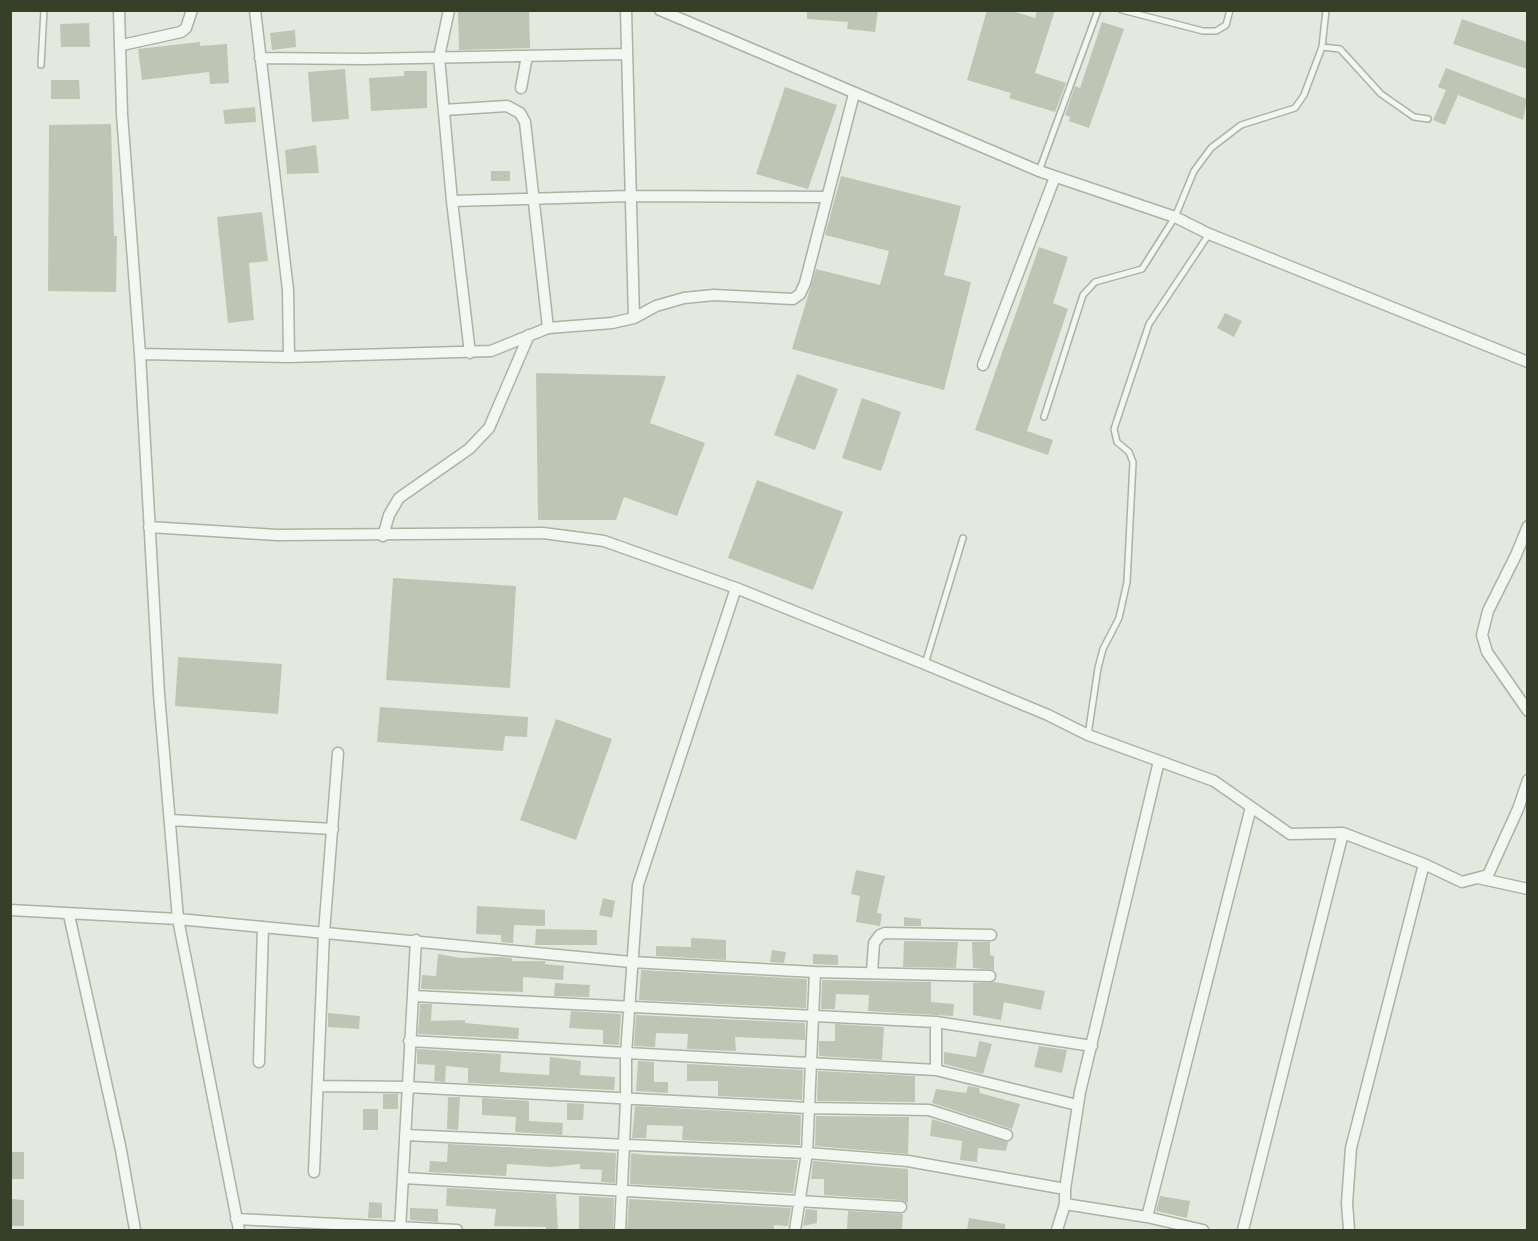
<!DOCTYPE html>
<html>
<head>
<meta charset="utf-8">
<style>
	body { margin:0 }
	#map { position:relative; width:1538px; height:1241px; overflow:hidden; background:#e5e8de; font-family:"Noto Sans",sans-serif }
	canvas { display:block }
	.frame { position:absolute; inset:0; border:12px solid #363f27; pointer-events:none }
</style>
</head>
<body>
<div id="map">
<canvas width="1538" height="1241"></canvas>
<div class="frame"></div>
</div>
<script>
const ctx = document.querySelector('canvas').getContext('2d');
ctx.lineJoin = 'round';
function fill(path, color) { ctx.fillStyle = color; ctx.fill(path, 'evenodd'); }
const shape = rows => new Path2D(rows.map(r => 'M' + r).join(''));
function strokePath(path, color, width, dash) { ctx.strokeStyle = color; ctx.lineWidth = width; ctx.lineCap = dash ? 'butt' : 'round'; ctx.setLineDash(dash || []); ctx.stroke(path); }
fill(shape([
	[458,10,529,10,530,48,459,50],
	[807,10,878,10,875,32,847,29,848,22,807,19],
	[987,10,1009,10,1035,18,1037,10,1055,10,1035,73,1066,83,1055,112,1009,98,1011,93,967,80],
	[1462,19,1527,42,1527,69,1453,44],
	[1102,22,1124,29,1089,128,1069,121,1070,117,1065,115,1075,86,1080,88],
	[89,23,90,47,61,47,60,24],
	[295,30,296,47,272,50,270,33],
	[200,42,200,46,227,44,229,83,210,84,209,72,142,80,138,49],
	[1446,68,1527,99,1523,120,1458,95,1445,125,1433,120,1446,90,1438,87],
	[345,69,349,119,312,122,308,72],
	[404,71,427,71,427,108,371,111,369,78,404,76],
	[51,80,79,80,80,99,51,99],
	[785,87,837,105,808,189,756,174],
	[255,107,256,122,225,124,223,110],
	[111,124,114,236,117,236,116,292,48,291,49,125],
	[316,145,319,173,287,174,285,150],
	[491,171,510,171,510,181,491,181],
	[841,176,961,206,944,275,971,282,944,390,792,349,816,269,880,285,889,251,825,235],
	[262,212,268,261,249,263,254,320,228,323,217,217],
	[1039,247,1068,257,1053,303,1068,309,1027,431,1053,440,1048,455,975,430],
	[1225,313,1242,321,1234,337,1217,328],
	[536,373,666,376,650,423,705,443,677,516,624,497,616,520,538,520],
	[797,374,838,389,815,450,774,435],
	[862,398,901,412,881,471,842,458],
	[757,480,843,512,813,590,728,558],
	[393,578,516,586,510,688,386,680],
	[178,657,282,664,278,714,175,706],
	[380,707,528,717,527,737,505,736,503,751,377,742],
	[556,719,612,739,576,840,520,820],
	[856,870,885,876,877,913,882,914,880,926,856,922,860,896,851,894],
	[603,898,615,901,612,918,599,915],
	[477,906,545,910,545,926,514,925,513,943,501,942,501,935,476,934],
	[904,917,921,919,921,926,904,926],
	[536,929,597,930,597,945,535,945],
	[691,938,726,940,726,960,656,956,656,946,691,947],
	[904,941,958,942,956,968,903,967],
	[972,942,990,942,990,955,994,956,994,970,973,968],
	[772,950,786,952,784,963,770,962],
	[438,954,461,958,500,957,512,958,512,961,545,961,545,964,564,966,563,980,523,977,523,992,421,989,422,975,436,976],
	[813,954,838,955,838,965,813,964],
	[641,970,807,979,806,1008,639,1000],
	[822,980,931,982,931,1002,954,1004,953,1016,868,1011,869,995,836,994,835,1009,821,1009],
	[995,982,1045,991,1041,1010,1004,1002,1001,1020,973,1015,973,983],
	[555,983,590,985,589,997,554,996],
	[420,1004,432,1004,431,1021,465,1020,465,1023,519,1028,518,1039,418,1034],
	[571,1011,621,1014,619,1045,603,1044,603,1030,569,1028],
	[328,1013,360,1016,359,1029,328,1027],
	[636,1015,805,1023,805,1040,735,1037,736,1051,687,1049,688,1034,656,1033,655,1047,634,1046],
	[835,1024,884,1027,882,1060,819,1056,819,1041,835,1041],
	[979,1041,992,1044,983,1074,944,1064,944,1052,976,1057],
	[1039,1046,1067,1050,1062,1073,1034,1067],
	[417,1049,501,1054,500,1072,549,1075,550,1057,581,1061,580,1075,615,1077,614,1090,468,1083,468,1068,446,1066,445,1082,434,1081,435,1065,417,1064],
	[638,1061,654,1062,654,1082,668,1082,668,1093,636,1091],
	[687,1064,803,1070,802,1100,718,1096,718,1081,687,1081],
	[818,1071,915,1076,915,1102,817,1101],
	[968,1086,979,1088,980,1093,1020,1104,1012,1129,932,1103,936,1089,966,1093],
	[383,1094,398,1094,398,1109,383,1109],
	[448,1097,460,1097,458,1130,447,1129],
	[482,1098,529,1101,529,1121,563,1123,562,1135,515,1132,516,1117,482,1115],
	[567,1103,584,1104,583,1120,567,1120],
	[635,1106,801,1115,800,1145,682,1140,683,1126,647,1125,646,1138,632,1138],
	[363,1109,378,1109,378,1130,363,1130],
	[816,1116,909,1117,908,1154,815,1146],
	[932,1119,1008,1142,1006,1151,978,1148,977,1162,960,1160,962,1141,930,1136],
	[448,1144,616,1153,615,1183,601,1182,602,1170,580,1169,580,1164,551,1167,507,1164,506,1176,429,1172,430,1161,447,1162],
	[11,1152,24,1152,24,1179,11,1179],
	[631,1153,646,1155,798,1160,793,1193,630,1184],
	[813,1161,908,1169,908,1203,901,1200,824,1195,824,1179,811,1179],
	[447,1188,556,1194,558,1230,546,1230,546,1227,494,1226,496,1209,446,1206],
	[579,1196,614,1198,613,1230,579,1230],
	[1160,1196,1190,1201,1187,1218,1156,1211],
	[12,1199,24,1200,24,1226,12,1226],
	[629,1199,791,1208,788,1226,774,1225,774,1230,627,1230],
	[369,1202,382,1203,382,1218,368,1218],
	[410,1208,438,1209,438,1222,410,1220],
	[806,1209,817,1210,817,1223,803,1226],
	[848,1211,903,1214,902,1229,847,1230],
	[969,1218,1005,1224,1005,1230,967,1230]
]), '#bfc5b5');
const lane = shape([
	[1122,10,1203,31,1216,31,1226,25,1230,10],
	[1322,47,1340,49,1381,94,1414,117,1428,119],
	[41,65,44,10],
	[1039,171,1098,10],
	[1044,417,1083,295,1095,282,1142,269,1175,217,1194,171,1211,148,1241,125,1295,108,1304,95,1322,47,1326,10],
	[925,664,963,538],
	[1088,735,1098,668,1103,649,1119,618,1127,582,1133,462,1129,452,1117,442,1114,429,1149,324,1209,234]
]);
const street = shape([
	[119,10,122,114,140,354,159,694,178,919,239,1230],
	[255,10,288,290,289,357],
	[449,10,439,57,452,201,470,353],
	[626,10,634,318],
	[660,10,1039,171,1175,217,1209,234,1528,362],
	[122,45,181,32,186,28,192,10],
	[260,58,363,59,626,54],
	[521,88,527,56],
	[444,110,507,106,520,113,525,122,548,328],
	[452,201,630,196,826,197],
	[140,354,289,357,491,351,548,328,612,323,634,318,656,306,684,298,714,295,793,299,800,294,805,283,854,94],
	[983,365,1055,177],
	[1528,526,1516,555,1488,611,1482,635,1487,652,1528,711],
	[149,527,277,535,543,533,604,541,736,588,925,664,1048,715,1088,735,1214,781,1290,834,1343,833,1424,864,1462,882,1488,875,1518,809,1528,780],
	[383,536,389,515,399,498,469,449,489,428,529,335],
	[170,820,333,829],
	[1478,878,1528,889],
	[10,910,178,919,631,962,815,972,990,976],
	[69,915,121,1150,135,1230],
	[872,972,874,943,880,935,885,933,991,935],
	[413,996,936,1022,1092,1046],
	[409,1041,936,1070,1077,1105],
	[259,1062,263,927],
	[936,1070,936,1022],
	[318,1086,407,1087,808,1108,929,1110,1007,1135],
	[405,1135,807,1153,908,1161,1065,1189,1065,1204,1057,1230],
	[314,1172,324,933,338,753],
	[404,1178,901,1207],
	[1065,1189,1080,1092,1159,761],
	[1065,1204,1147,1217,1203,1230],
	[1147,1217,1251,807],
	[236,1219,457,1230],
	[400,1230,416,940],
	[620,1230,626,1100,626,1054,638,885,736,588],
	[795,1230,807,1153,815,972],
	[1243,1230,1343,833],
	[1349,1230,1347,1203,1351,1148,1424,864]
]);
strokePath(lane, '#adb2a3', 8);
strokePath(street, '#adb2a3', 13);
strokePath(lane, '#f4f6f1', 5);
strokePath(street, '#f4f6f1', 10);
</script>
</body>
</html>
